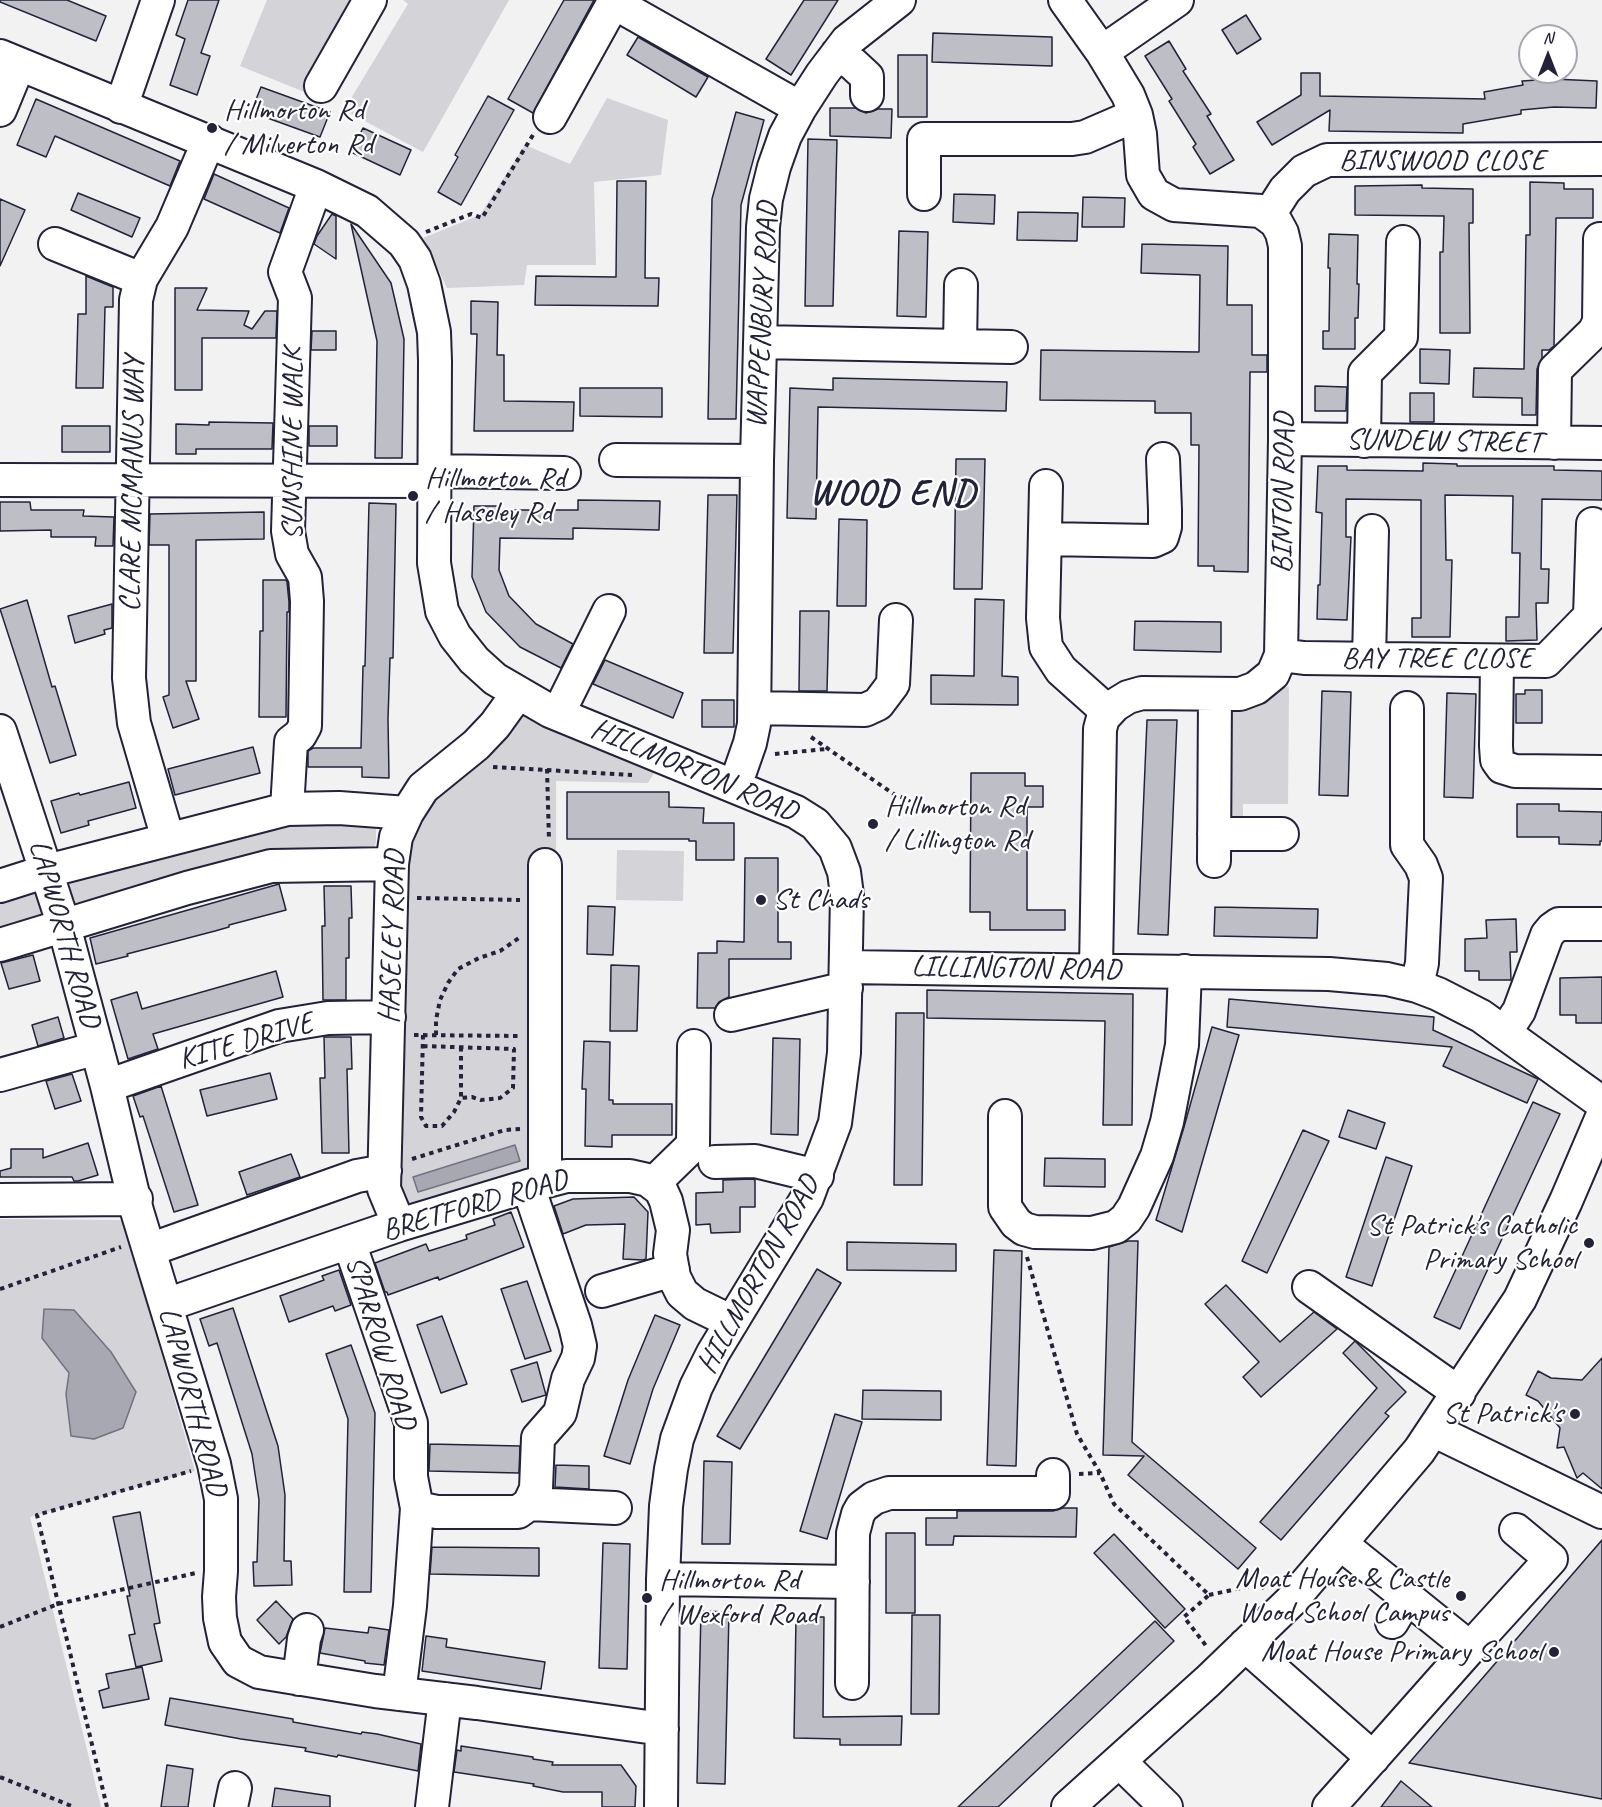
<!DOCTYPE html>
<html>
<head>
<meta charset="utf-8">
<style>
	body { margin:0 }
	#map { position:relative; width:1602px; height:1807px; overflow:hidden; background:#f2f2f3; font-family:Caveat,sans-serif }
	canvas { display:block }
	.north { position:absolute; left:1518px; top:24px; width:60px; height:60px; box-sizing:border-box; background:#fff; border:2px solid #a7a7b1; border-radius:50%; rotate:0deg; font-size:16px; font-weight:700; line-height:24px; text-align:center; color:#22223b }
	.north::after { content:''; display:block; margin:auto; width:21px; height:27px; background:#22223b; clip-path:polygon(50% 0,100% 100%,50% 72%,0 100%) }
</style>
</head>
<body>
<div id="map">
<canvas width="1602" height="1807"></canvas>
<div class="north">N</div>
</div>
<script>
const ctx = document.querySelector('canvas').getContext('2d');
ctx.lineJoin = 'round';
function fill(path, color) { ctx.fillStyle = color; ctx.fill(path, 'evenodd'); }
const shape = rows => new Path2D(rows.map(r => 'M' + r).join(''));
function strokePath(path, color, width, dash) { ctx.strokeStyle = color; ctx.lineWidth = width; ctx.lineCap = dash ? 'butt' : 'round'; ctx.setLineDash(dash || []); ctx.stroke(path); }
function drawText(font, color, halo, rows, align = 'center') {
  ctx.font = font + ' Caveat,sans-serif'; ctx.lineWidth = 4.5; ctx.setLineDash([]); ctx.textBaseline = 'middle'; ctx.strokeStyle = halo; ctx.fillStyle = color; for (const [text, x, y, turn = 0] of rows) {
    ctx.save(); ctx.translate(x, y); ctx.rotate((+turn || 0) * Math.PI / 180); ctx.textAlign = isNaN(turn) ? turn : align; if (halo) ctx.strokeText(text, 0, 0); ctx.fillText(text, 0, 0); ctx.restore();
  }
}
fill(shape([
	[267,0,357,0,307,93,240,66],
	[403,0,509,0,423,152,344,110,408,4],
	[607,98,668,120,661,175,594,182,596,265,527,265,524,285,447,288,423,238,480,215,525,145,570,164],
	[1280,686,1289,687,1288,804,1243,804,1243,823,1234,821,1227,815,1227,717,1232,712,1262,704,1272,697],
	[517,708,662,760,648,783,556,781,556,851,536,852,539,907,540,1177,404,1220,392,1171,397,944,414,815],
	[369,821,376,828,376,841,373,855,71,908,64,886,69,881,239,831,304,824],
	[617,850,684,851,683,901,616,900],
	[33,889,38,894,45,919,0,935,0,900],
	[0,1219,123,1220,195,1471,30,1517,101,1807,0,1807]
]), '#d3d3d8');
const water = shape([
	[515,1145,520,1161,418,1192,413,1177,515,1145],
	[44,1309,74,1310,111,1352,136,1392,123,1428,94,1439,71,1436,66,1394,69,1373,42,1338,44,1309]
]);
fill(water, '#a8a8b2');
strokePath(water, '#727282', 1.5);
const building = shape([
	[0,0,67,0,106,16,96,41,0,2,0,0],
	[188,0,219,0,201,53,210,56,197,95,170,85,185,39,176,35,188,0],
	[564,0,594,0,533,113,508,99,564,0],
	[804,0,838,0,791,75,766,59,804,0],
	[1246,15,1261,39,1237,54,1222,30,1246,15],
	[933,33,1052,37,1052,66,932,62,933,33],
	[638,37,708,77,696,97,627,55,638,37],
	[1169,41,1186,69,1183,71,1211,114,1207,116,1234,160,1210,174,1193,147,1196,144,1169,101,1172,99,1145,56,1169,41],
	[898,55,927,55,927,117,898,117,898,55],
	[1301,73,1320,73,1320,96,1485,99,1484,92,1523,85,1522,81,1553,79,1597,81,1596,108,1554,107,1521,110,1521,114,1463,124,1463,133,1329,131,1330,110,1272,145,1257,122,1301,95,1301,73],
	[261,87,330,112,320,137,251,112,261,87],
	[488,96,514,110,461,205,438,192,458,157,455,155,488,96],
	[36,99,180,161,170,186,55,136,46,157,17,145,36,99],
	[830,108,856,108,866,113,878,109,892,109,891,138,830,136,830,108],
	[736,112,764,120,741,205,736,419,708,419,712,199,736,112],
	[363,128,411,150,400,175,351,152,363,128],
	[808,139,837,140,833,306,805,306,808,139],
	[214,174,289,208,280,233,204,199,214,174],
	[617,181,646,181,645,278,659,278,658,306,535,305,536,276,616,277,617,181],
	[1530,182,1564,183,1564,189,1593,189,1593,218,1556,218,1554,346,1549,350,1542,350,1542,358,1537,369,1536,415,1522,415,1522,398,1473,397,1474,368,1524,369,1526,235,1530,235,1530,182],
	[1422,185,1422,188,1473,189,1473,223,1469,223,1470,333,1440,333,1440,252,1443,252,1444,216,1355,215,1355,186,1422,185],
	[78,193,140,218,132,237,71,210,78,193],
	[954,194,995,195,994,224,953,222,954,194],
	[1083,197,1125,198,1124,227,1082,227,1083,197],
	[0,199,25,210,0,266,0,199],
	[1018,212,1078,213,1077,241,1017,240,1018,212],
	[332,214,336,216,336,259,314,244,317,236,332,214],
	[351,224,391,283,404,339,402,458,375,458,377,341,351,224],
	[899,231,928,232,926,317,897,316,899,231],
	[1329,234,1358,235,1357,284,1359,284,1358,318,1355,318,1355,349,1323,349,1323,331,1329,331,1330,268,1328,268,1329,234],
	[1142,244,1228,246,1227,305,1252,305,1252,355,1267,355,1267,372,1250,372,1248,572,1214,571,1214,566,1198,566,1199,445,1191,445,1191,413,1155,413,1155,401,1040,400,1041,350,1199,352,1200,275,1141,273,1142,244],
	[86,276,113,287,113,307,105,307,103,388,76,388,78,314,86,314,86,276],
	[175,288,207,288,197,310,249,311,244,325,252,329,265,311,277,311,276,338,202,338,202,390,175,390,175,288],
	[471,301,498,302,497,355,504,355,504,401,574,402,573,431,474,431,477,334,471,334,471,301],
	[312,331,336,331,336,350,311,350,312,331],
	[1420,349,1450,350,1449,384,1420,383,1420,349],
	[833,378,1007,382,1006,411,818,407,816,519,787,518,790,388,833,390,833,378],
	[1315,386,1347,387,1346,411,1315,411,1315,386],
	[580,388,662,388,662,417,580,416,580,388],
	[1410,393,1434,393,1434,422,1410,422,1410,393],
	[209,422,273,423,272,449,196,449,196,454,176,454,176,424,209,425,209,422],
	[62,426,110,426,110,452,62,452,62,426],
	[309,426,337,426,337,446,309,446,309,426],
	[956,459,985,459,982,589,954,589,956,459],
	[1423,463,1457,464,1457,466,1554,466,1554,470,1602,471,1602,500,1542,499,1541,569,1549,569,1548,603,1536,603,1537,640,1506,641,1506,617,1519,617,1520,553,1512,553,1513,496,1445,495,1446,560,1452,560,1450,637,1412,637,1412,618,1421,618,1421,500,1346,499,1346,537,1351,537,1347,620,1317,619,1318,585,1320,585,1322,513,1316,512,1318,466,1347,466,1347,470,1423,471,1423,463],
	[708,495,737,495,733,653,704,653,708,495],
	[578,500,660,501,659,530,573,528,573,539,500,538,499,570,509,596,536,624,573,644,561,668,520,647,486,612,472,577,474,506,501,506,500,510,578,510,578,500],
	[0,502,30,502,31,510,84,510,83,516,114,517,113,546,95,546,96,537,51,537,51,530,0,531,0,502],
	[369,503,396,504,393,658,390,658,388,719,389,778,362,777,362,767,308,767,308,751,313,748,361,748,363,666,365,666,369,503],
	[264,512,264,539,196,540,196,681,186,681,199,719,173,728,163,697,169,695,169,545,149,545,150,514,264,512],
	[839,519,867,520,866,606,837,606,839,519],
	[263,580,286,580,287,582,289,602,289,612,287,612,286,717,259,717,260,631,263,631,263,580],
	[975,599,1004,600,1002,676,1018,677,1018,705,931,704,931,675,974,676,975,599],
	[27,600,52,687,55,686,76,755,50,763,0,609,27,600],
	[112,604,112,628,104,630,105,634,75,643,68,616,112,604],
	[800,611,829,611,827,691,799,691,800,611],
	[1135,621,1221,622,1221,652,1134,650,1135,621],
	[605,660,683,693,673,718,593,684,605,660],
	[1525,690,1542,690,1542,723,1516,723,1516,694,1525,694,1525,690],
	[1322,691,1351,692,1348,796,1319,795,1322,691],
	[1447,693,1476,694,1473,798,1444,797,1447,693],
	[702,700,734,700,734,727,702,727,702,700],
	[1147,720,1177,720,1168,935,1138,934,1147,720],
	[253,747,260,773,175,795,168,769,253,747],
	[971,773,1025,773,1025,786,1043,786,1043,807,1027,807,1027,910,1065,910,1065,930,990,930,990,912,970,912,971,773],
	[129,782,136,808,88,821,89,825,61,833,51,801,79,793,80,795,129,782],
	[567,792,669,792,669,807,704,808,703,823,734,823,734,860,696,860,696,841,689,841,689,839,567,839,567,792],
	[1517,804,1559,804,1559,811,1602,812,1602,841,1600,841,1600,845,1559,844,1559,837,1517,837,1517,804],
	[745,858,778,858,778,942,791,942,791,959,729,959,729,997,719,1002,715,1008,697,1008,698,953,717,953,717,941,744,942,745,858],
	[279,884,286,910,229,925,229,927,215,931,127,954,128,956,96,964,90,938,279,884],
	[324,886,351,886,352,918,349,918,349,958,346,958,346,1000,323,1000,322,926,325,926,324,886],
	[588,906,615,907,613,955,587,954,588,906],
	[1215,907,1318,909,1317,938,1214,936,1215,907],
	[1516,919,1517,952,1510,952,1511,980,1479,980,1479,971,1465,971,1465,939,1487,938,1486,920,1516,919],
	[33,955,40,981,9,989,1,963,33,955],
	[611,965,639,966,637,1031,610,1031,611,965],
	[276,971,283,997,153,1034,158,1049,128,1059,111,1000,137,992,142,1009,276,971],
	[1602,977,1602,1023,1576,1023,1576,1015,1560,1015,1560,978,1602,977],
	[927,990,1133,994,1132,1125,1103,1125,1105,1021,927,1018,927,990],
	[1229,999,1434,1017,1433,1030,1538,1079,1527,1103,1443,1066,1452,1047,1227,1027,1229,999],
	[896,1013,924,1013,922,1185,894,1185,896,1013],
	[58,1017,64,1038,38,1046,32,1025,58,1017],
	[1212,1027,1239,1035,1182,1232,1156,1220,1184,1127,1212,1027],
	[324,1037,351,1037,352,1069,347,1069,349,1153,322,1153,320,1078,325,1078,324,1037],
	[773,1038,800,1039,798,1135,771,1134,773,1038],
	[584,1041,610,1042,609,1100,613,1100,613,1104,672,1104,672,1135,612,1135,612,1147,585,1146,586,1089,582,1089,584,1041],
	[270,1073,277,1099,207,1116,200,1090,270,1073],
	[72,1074,81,1101,55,1109,46,1081,72,1074],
	[161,1086,198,1205,174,1212,143,1116,140,1117,133,1096,161,1086],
	[1533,1102,1560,1114,1460,1329,1434,1317,1533,1102],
	[1348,1110,1385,1123,1376,1149,1339,1137,1348,1110],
	[1303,1130,1329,1141,1267,1273,1242,1261,1303,1130],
	[88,1143,98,1175,78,1181,74,1181,72,1177,0,1177,0,1171,11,1168,11,1149,43,1149,43,1158,88,1143],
	[291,1154,300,1177,247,1195,239,1172,291,1154],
	[1386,1157,1412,1166,1372,1286,1346,1277,1386,1157],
	[1045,1158,1105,1159,1105,1187,1044,1186,1045,1158],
	[753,1179,755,1180,755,1207,740,1207,740,1232,711,1233,710,1224,696,1225,696,1193,723,1192,723,1180,753,1179],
	[634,1197,648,1212,646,1259,643,1260,623,1259,625,1224,586,1225,563,1234,554,1206,573,1199,634,1197],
	[511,1212,524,1247,439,1280,438,1277,388,1295,387,1292,385,1292,375,1263,426,1244,429,1251,467,1239,466,1235,495,1225,493,1219,511,1212],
	[1128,1241,1138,1241,1132,1442,1256,1548,1238,1569,1128,1475,1144,1456,1103,1455,1109,1247,1128,1241],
	[847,1242,956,1244,956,1271,847,1270,847,1242],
	[994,1250,1022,1251,1016,1466,987,1465,994,1250],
	[817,1269,841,1283,740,1449,717,1436,817,1269],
	[339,1270,351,1305,335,1311,333,1306,289,1322,280,1296,324,1280,322,1276,339,1270],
	[527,1281,551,1351,525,1359,501,1289,527,1281],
	[1226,1285,1280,1342,1314,1312,1337,1329,1261,1397,1243,1377,1259,1362,1205,1304,1226,1285],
	[233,1308,278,1446,285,1495,284,1561,291,1561,292,1585,254,1586,253,1562,257,1562,259,1500,252,1454,217,1343,209,1346,200,1319,233,1308],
	[655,1315,680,1325,653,1389,630,1464,604,1456,628,1380,655,1315],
	[442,1316,467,1384,441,1393,417,1325,442,1316],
	[1355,1341,1406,1392,1385,1413,1389,1416,1281,1540,1260,1522,1377,1388,1343,1353,1355,1341],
	[351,1345,375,1413,371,1592,344,1592,348,1419,326,1354,351,1345],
	[1602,1358,1602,1489,1583,1473,1577,1478,1564,1447,1557,1448,1560,1428,1538,1401,1526,1395,1538,1371,1551,1378,1582,1380,1602,1358],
	[537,1362,546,1395,522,1402,511,1370,537,1362],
	[863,1390,941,1391,941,1420,862,1419,863,1390],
	[835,1414,862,1422,827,1539,800,1531,835,1414],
	[430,1444,520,1446,519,1473,429,1471,430,1444],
	[704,1461,732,1462,730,1544,702,1544,704,1461],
	[556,1465,589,1466,589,1489,555,1487,556,1465],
	[1063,1508,1077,1508,1076,1537,954,1536,953,1545,926,1545,926,1518,957,1518,957,1511,1053,1511,1063,1508],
	[140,1512,160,1623,154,1624,162,1661,136,1667,129,1635,135,1634,127,1596,130,1596,113,1517,140,1512],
	[886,1533,915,1533,915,1613,886,1613,886,1533],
	[1114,1534,1185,1609,1165,1628,1094,1553,1114,1534],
	[1602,1540,1602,1799,1409,1763,1602,1540],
	[603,1543,630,1544,627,1669,599,1668,603,1543],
	[432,1547,539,1548,539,1576,430,1574,432,1547],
	[276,1601,293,1619,286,1637,279,1644,257,1620,276,1601],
	[701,1611,729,1612,725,1784,697,1783,701,1611],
	[912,1615,940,1615,939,1714,911,1714,912,1615],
	[796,1617,824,1617,823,1717,902,1716,901,1745,840,1745,840,1739,794,1738,796,1617],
	[1155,1621,1174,1641,998,1807,958,1807,1155,1621],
	[369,1627,389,1630,384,1665,365,1663,365,1661,320,1653,325,1628,368,1633,369,1627],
	[426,1636,447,1639,446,1647,545,1662,541,1689,422,1671,426,1636],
	[142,1667,149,1699,103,1708,99,1691,109,1688,106,1674,142,1667],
	[170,1698,293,1719,293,1722,361,1734,362,1732,377,1734,421,1744,418,1771,338,1755,337,1757,305,1751,306,1748,241,1739,165,1725,170,1698],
	[461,1746,533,1757,533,1759,553,1762,552,1765,621,1765,636,1786,635,1807,602,1807,602,1792,563,1792,533,1786,534,1784,454,1772,457,1750,461,1751,461,1746],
	[167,1765,193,1769,188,1807,161,1807,167,1765],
	[1401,1781,1432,1807,1381,1807,1401,1781],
	[275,1788,330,1796,330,1807,272,1807,275,1788]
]);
fill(building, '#bebec6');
strokePath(building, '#22223b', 1.5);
const minor = shape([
	[1065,0,1102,52,1128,95,1136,115,1140,134,1143,175,1154,194,1174,205,1261,211,1276,222,1282,233,1285,246,1285,439,1281,655,1273,674,1256,688,1240,694,1142,693,1128,697,1115,705,1103,718,1100,729,1096,970],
	[613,2,800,108],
	[1102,52,1177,0],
	[837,54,853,64,867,77,867,95],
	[0,56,316,186,367,211,404,243,415,259,424,284,434,332,435,361,434,563,442,611,455,636,474,660,495,679,550,711,796,812,815,824,835,848,844,872,847,895,844,1053,835,1123,807,1198,713,1353,696,1387,677,1439,671,1469,666,1506,663,1579,661,1807],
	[321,86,370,0],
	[121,107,158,0],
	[0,110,19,64],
	[550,117,615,0],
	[924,194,924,139,1072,139,1085,137,1136,115],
	[1269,215,1285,190,1304,171,1327,160,1602,159],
	[55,244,141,279],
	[760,342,1011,347],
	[960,346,961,285],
	[1285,439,1602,443],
	[1364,441,1365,373,1401,337,1403,242],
	[1554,443,1555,370,1594,332,1599,322,1600,239],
	[616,460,757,461],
	[434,471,564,473],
	[0,480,434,481],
	[1046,486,1043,618,1046,647,1061,670,1108,712],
	[1045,539,1153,541,1162,537,1165,527,1165,510,1163,459],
	[1281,655,1304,658,1546,661,1590,616,1593,524],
	[1369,659,1372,531],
	[1497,661,1496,746,1497,760,1502,767,1515,771,1602,772],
	[755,708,865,710,878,704,893,684,896,620],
	[1407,708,1407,845,1421,865,1426,878,1422,963,1417,986],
	[558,714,609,611],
	[0,731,64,926,107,1086,137,1211,214,1464,221,1499,221,1571,219,1597,220,1618,225,1642,238,1661,259,1672,375,1691,477,1703,662,1729],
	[735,786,750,743,754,724,757,461,763,227,766,199,774,167,785,136,800,108,822,74,847,41,899,0],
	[287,809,291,742,300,735,305,726,307,601,305,577,292,554,288,531,295,298,285,272,316,186],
	[1214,834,1282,834],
	[168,839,134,723,129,678,136,300,141,279,172,227,209,140],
	[1214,861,1215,695],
	[545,865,545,1181],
	[0,886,47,871,287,809,339,808,407,813],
	[0,945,187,888,271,866,392,864],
	[846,967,1329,974,1387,979,1417,986,1438,994,1481,1016,1602,1103],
	[731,1015,846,988],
	[1505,1032,1519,1011,1547,935,1552,929,1559,924,1602,924],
	[0,1075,97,1048],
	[107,1086,279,1026,328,1018,389,1017],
	[1005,1116,1005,1207,1016,1223,1024,1229,1035,1232,1092,1233,1116,1227,1126,1219,1134,1207,1157,1156,1167,1122,1182,1045,1185,971],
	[715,1162,755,1161,817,1176],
	[653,1184,693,1145,694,1046],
	[0,1200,136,1199],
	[399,1225,384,1189,392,864,396,837,407,813,423,788,476,745,495,725,518,693],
	[349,1242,411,1423,411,1477,417,1508,410,1606,399,1694],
	[149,1250,357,1176,385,1171],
	[1309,1287,1459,1393],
	[602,1291,673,1270],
	[166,1305,399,1225,528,1186,566,1176,630,1176,648,1180,661,1190,666,1201,673,1230,670,1254,674,1277,682,1293,695,1304,732,1322],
	[1433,1430,1602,1512],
	[529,1504,615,1508],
	[417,1508,437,1512,518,1512,529,1504,536,1489,538,1438,560,1413,568,1379,578,1358,580,1346,575,1325,528,1186],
	[663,1579,853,1582],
	[1392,1622,1407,1597],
	[1245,1645,1373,1758],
	[1470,1648,1551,1559,1516,1530],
	[299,1679,304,1639,307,1630],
	[852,1683,853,1533,858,1514,862,1507,874,1498,889,1493,1053,1493,1053,1475],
	[1119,1761,1166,1807],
	[231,1807,235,1788],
	[432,1807,445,1699],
	[1068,1807,1208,1681,1291,1601,1419,1451,1520,1299,1566,1201,1602,1117],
	[1329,1807,1470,1648,1341,1544]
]);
strokePath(minor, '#22223b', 36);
strokePath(shape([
	[426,232,471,214,482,218,533,135],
	[811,737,895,795,944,812],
	[775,754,826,749],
	[493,767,632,775],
	[547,769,549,841],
	[417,898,520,900],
	[414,1035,520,1036],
	[423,1035,421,1117,426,1126,442,1126,454,1112,461,1098,461,1048],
	[436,1035,436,1020,440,1000,448,983,458,969,479,958,500,951,519,938],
	[423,1046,514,1049,513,1088,500,1098,481,1100,472,1097,461,1098],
	[412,1159,505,1130,520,1129],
	[1027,1257,1077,1434,1100,1473,1114,1504,1209,1595,1184,1617,1207,1647],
	[0,1289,121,1247],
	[1079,1474,1100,1473],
	[1209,1595,1260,1584,1266,1591],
	[0,1627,58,1604,196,1573],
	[0,1777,74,1807],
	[107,1807,37,1515,191,1471]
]), '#22223b', 4, [4.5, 4.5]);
strokePath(minor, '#fff', 32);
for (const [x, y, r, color] of [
	[212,128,6,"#22223b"],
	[413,496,6,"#22223b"],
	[873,824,6,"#22223b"],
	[761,900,6,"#22223b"],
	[1589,1243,6,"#22223b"],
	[1575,1414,6,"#22223b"],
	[1461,1596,6,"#22223b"],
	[647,1598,6,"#22223b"],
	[1554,1652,6,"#22223b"]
]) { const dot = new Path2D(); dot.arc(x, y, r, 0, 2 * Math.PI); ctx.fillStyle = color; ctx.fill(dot); strokePath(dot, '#fff', 2); }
drawText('30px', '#22223b', '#fff', [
	["Hillmorton Rd",224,111],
	["/ Milverton Rd",224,145],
	["Hillmorton Rd",425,479],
	["/ Haseley Rd",425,513],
	["Hillmorton Rd",885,807],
	["/ Lillington Rd",885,841],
	["St Chads",773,900],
	["St Patrick's Catholic",1577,1226,"right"],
	["Primary School",1577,1260,"right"],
	["St Patrick's",1563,1414,"right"],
	["Moat House & Castle",1449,1579,"right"],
	["Wood School Campus",1449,1613,"right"],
	["Hillmorton Rd",659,1581],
	["/ Wexford Road",659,1615],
	["Moat House Primary School",1542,1652,"right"]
], 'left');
drawText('30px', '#22223b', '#fff', [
	["BINSWOOD CLOSE",1442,161],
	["WAPPENBURY ROAD",763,315,-87],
	["SUNDEW STREET",1444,442,1],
	["SUNSHINE WALK",293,444,-90],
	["CLARE MCMANUS WAY",133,484,-89],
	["BINTON ROAD",1284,493,-89],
	["BAY TREE CLOSE",1437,659],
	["HILLMORTON ROAD",694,771,23],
	["LAPWORTH ROAD",64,934,74],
	["HASELEY ROAD",393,937,-88],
	["LILLINGTON ROAD",1016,969,1],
	["KITE DRIVE",246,1042,-16],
	["BRETFORD ROAD",475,1206,-16],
	["HILLMORTON ROAD",759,1275,-61],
	["SPARROW ROAD",380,1343,73],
	["LAPWORTH ROAD",192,1402,75]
]);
ctx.letterSpacing = '1.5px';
drawText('bold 36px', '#22223b', '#fff', [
	["WOOD END",893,495]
]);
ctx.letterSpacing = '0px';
</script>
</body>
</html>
